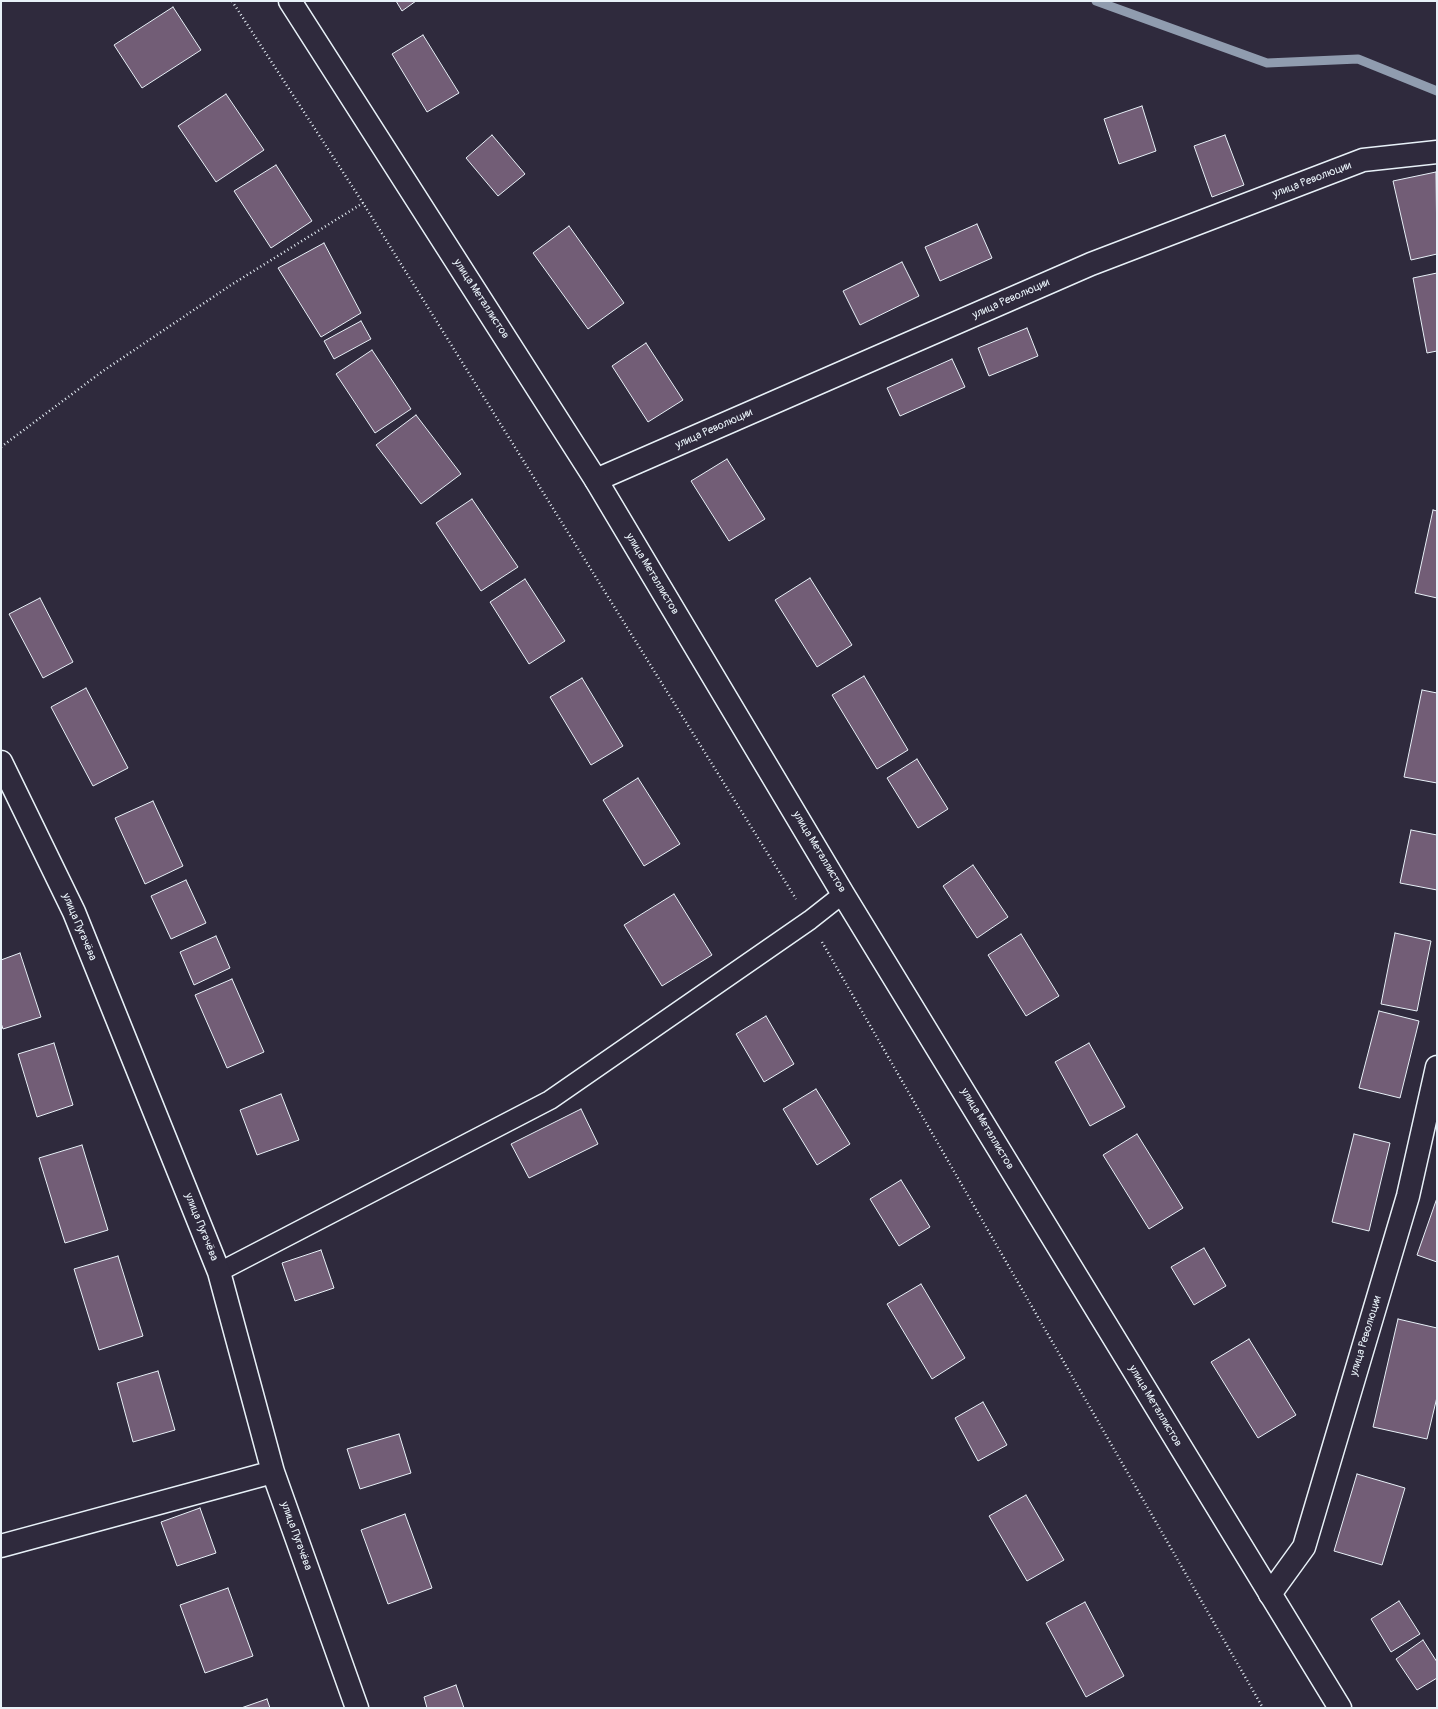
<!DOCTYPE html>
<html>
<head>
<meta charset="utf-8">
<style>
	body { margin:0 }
	#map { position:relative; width:1438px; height:1709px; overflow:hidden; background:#2f2a3d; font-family:Pangolin,sans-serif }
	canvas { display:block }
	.frame { position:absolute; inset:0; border:2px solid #e8f1f8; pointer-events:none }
</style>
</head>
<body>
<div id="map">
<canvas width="1438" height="1709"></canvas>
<div class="frame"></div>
</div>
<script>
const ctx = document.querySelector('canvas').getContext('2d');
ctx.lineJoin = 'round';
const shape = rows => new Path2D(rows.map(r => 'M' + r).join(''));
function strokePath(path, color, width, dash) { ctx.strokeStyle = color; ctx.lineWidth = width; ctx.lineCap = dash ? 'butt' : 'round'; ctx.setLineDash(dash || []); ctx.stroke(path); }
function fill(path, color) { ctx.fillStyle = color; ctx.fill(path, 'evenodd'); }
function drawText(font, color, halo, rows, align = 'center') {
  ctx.font = font + ' Pangolin,sans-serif'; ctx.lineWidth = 3; ctx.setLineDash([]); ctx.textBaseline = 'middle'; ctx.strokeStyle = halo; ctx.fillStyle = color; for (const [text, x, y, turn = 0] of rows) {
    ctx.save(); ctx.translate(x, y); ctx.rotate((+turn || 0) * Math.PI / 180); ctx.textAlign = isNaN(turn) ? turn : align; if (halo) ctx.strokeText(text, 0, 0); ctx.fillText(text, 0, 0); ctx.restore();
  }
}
strokePath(shape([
	[1096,1,1267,63,1358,59,1437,91]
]), '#909caf', 9);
const building = shape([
	[396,1,416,1,402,11,396,1],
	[173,7,201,50,142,88,114,45,173,7],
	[423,35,459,93,427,112,392,54,423,35],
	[226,94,264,150,216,182,178,126,226,94],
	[1142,106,1156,151,1119,164,1104,119,1142,106],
	[492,135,525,174,498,196,466,158,492,135],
	[1225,135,1244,185,1212,197,1194,146,1225,135],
	[276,165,312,221,271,248,234,191,276,165],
	[1436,172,1437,254,1411,260,1393,181,1436,172],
	[977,224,992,258,940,281,925,247,977,224],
	[569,226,624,303,588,329,533,253,569,226],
	[324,243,361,313,321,337,278,268,324,243],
	[902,262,919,296,860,325,843,291,902,262],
	[1437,273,1437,351,1427,353,1413,278,1437,273],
	[361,321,371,339,334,359,324,341,361,321],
	[1027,328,1038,356,989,376,978,348,1027,328],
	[646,343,683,400,648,422,612,366,646,343],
	[372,350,411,409,375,433,336,374,372,350],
	[952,359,965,387,900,416,887,388,952,359],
	[416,415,461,474,421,504,376,445,416,415],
	[727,459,765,519,729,541,691,481,727,459],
	[472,499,518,567,481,591,436,523,472,499],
	[1433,510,1437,511,1437,598,1415,593,1433,510],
	[810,578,852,645,817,667,775,600,810,578],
	[525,579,565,641,529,664,490,602,525,579],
	[40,598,73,662,43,678,9,614,40,598],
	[864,676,908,750,877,769,832,695,864,676],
	[582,678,623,746,591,765,550,697,582,678],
	[86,688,128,768,93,786,51,707,86,688],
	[1422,690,1437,693,1437,783,1404,777,1422,690],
	[917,759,948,809,918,828,887,778,917,759],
	[638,778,680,844,644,866,603,800,638,778],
	[153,801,183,866,145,884,115,818,153,801],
	[1411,830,1437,835,1437,890,1400,883,1411,830],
	[973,865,1008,917,977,938,943,886,973,865],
	[186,880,206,923,171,939,151,896,186,880],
	[674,894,712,955,662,986,624,925,674,894],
	[1395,933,1431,941,1417,1011,1381,1004,1395,933],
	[1021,934,1059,996,1026,1016,988,955,1021,934],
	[216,936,230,968,194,985,180,952,216,936],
	[20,953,41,1017,3,1029,1,1023,1,960,20,953],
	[232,979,264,1052,227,1068,195,995,232,979],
	[1379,1011,1419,1021,1400,1098,1359,1088,1379,1011],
	[766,1016,794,1064,764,1082,736,1034,766,1016],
	[54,1043,73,1105,37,1117,18,1054,54,1043],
	[1089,1043,1125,1107,1090,1126,1055,1062,1089,1043],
	[816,1089,850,1144,817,1165,783,1109,816,1089],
	[281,1094,299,1140,257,1155,240,1110,281,1094],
	[581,1109,598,1144,529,1178,511,1144,581,1109],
	[1137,1134,1183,1208,1149,1229,1103,1155,1137,1134],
	[1354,1134,1390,1143,1369,1231,1332,1222,1354,1134],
	[82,1145,108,1230,65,1243,39,1158,82,1145],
	[901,1180,930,1227,899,1246,870,1199,901,1180],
	[1437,1198,1437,1262,1417,1255,1437,1198],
	[1204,1248,1226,1286,1194,1305,1171,1267,1204,1248],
	[321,1250,334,1288,295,1301,282,1263,321,1250],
	[118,1256,143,1336,99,1350,74,1269,118,1256],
	[921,1284,965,1358,932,1379,887,1304,921,1284],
	[1398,1319,1437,1328,1437,1397,1427,1439,1373,1427,1398,1319],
	[1249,1339,1296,1415,1258,1438,1211,1362,1249,1339],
	[158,1371,175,1430,133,1442,117,1383,158,1371],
	[983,1402,1007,1445,978,1461,955,1418,983,1402],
	[399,1434,411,1473,360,1489,347,1449,399,1434],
	[1357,1474,1405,1488,1382,1565,1334,1551,1357,1474],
	[1026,1495,1064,1560,1027,1581,989,1516,1026,1495],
	[200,1508,216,1553,177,1566,161,1522,200,1508],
	[405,1514,432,1588,388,1604,361,1530,405,1514],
	[228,1588,253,1656,205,1673,180,1605,228,1588],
	[1399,1601,1420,1634,1391,1652,1371,1619,1399,1601],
	[1085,1602,1124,1676,1086,1697,1046,1623,1085,1602],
	[1423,1640,1437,1662,1437,1678,1417,1690,1396,1659,1423,1640],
	[456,1685,464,1708,427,1708,424,1697,456,1685],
	[267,1699,270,1708,241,1708,267,1699]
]);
fill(building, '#725d76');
strokePath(building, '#e8f1f8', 1);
const lane = shape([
	[219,1272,550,1100,810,920,843,894]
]);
const street = shape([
	[596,480,1091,264,1363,160,1437,152],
	[1,762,74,912,219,1272,273,1472,357,1708],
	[1,1546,273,1472],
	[1270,1594,1304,1547,1408,1196,1437,1067]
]);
const secondary = shape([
	[290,1,596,480,843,894,1340,1708]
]);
strokePath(lane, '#e8f1f8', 21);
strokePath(street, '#e8f1f8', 25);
strokePath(secondary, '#e8f1f8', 25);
strokePath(shape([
	[232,1,363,203,796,899],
	[1,447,103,371,231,285,363,203],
	[822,942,1263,1708]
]), '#e8f1f8', 2.5, [1, 3]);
strokePath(lane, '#2f2a3d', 18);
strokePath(street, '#2f2a3d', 22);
strokePath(secondary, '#2f2a3d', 22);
drawText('11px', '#e8f1f8', '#2f2a3d', [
	["улица Революции",1312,180,-21],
	["улица Металлистов",481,299,57],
	["улица Революции",1011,299,-24],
	["улица Революции",714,429,-24],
	["улица Металлистов",652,574,59],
	["улица Металлистов",819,852,59],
	["улица Пугачёва",79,927,67],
	["улица Металлистов",987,1129,59],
	["улица Пугачёва",201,1227,68],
	["улица Революции",1366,1336,-73],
	["улица Металлистов",1155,1406,59],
	["улица Пугачёва",296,1536,70]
]);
</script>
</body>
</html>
